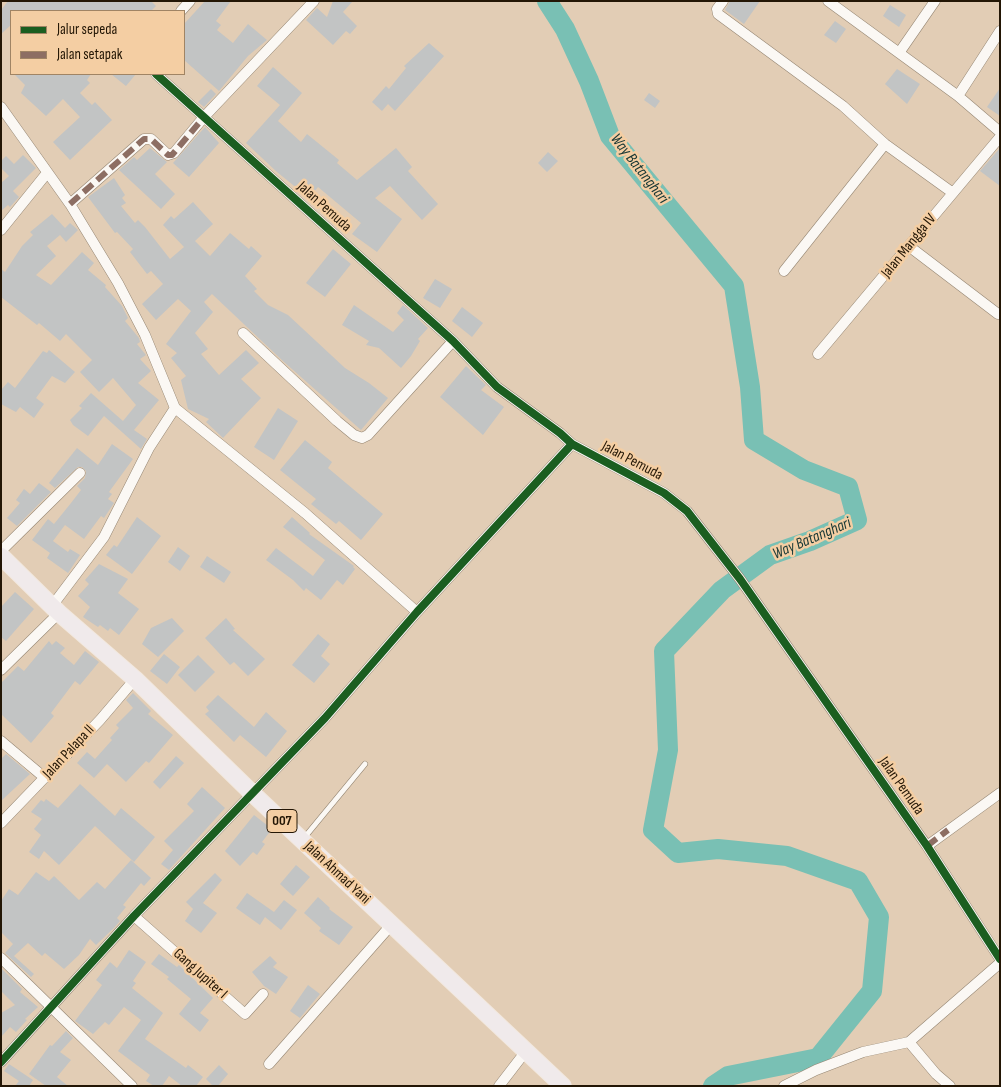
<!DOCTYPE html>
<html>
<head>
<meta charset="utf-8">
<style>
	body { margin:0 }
	#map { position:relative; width:1001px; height:1087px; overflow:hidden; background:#e2cdb5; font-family:"Sofia Sans Condensed",sans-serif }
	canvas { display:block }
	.frame { position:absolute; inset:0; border:2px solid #231605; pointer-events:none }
	.legend { position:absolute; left:10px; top:10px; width:175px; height:65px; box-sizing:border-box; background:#f4cea3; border:1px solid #a08464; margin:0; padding:6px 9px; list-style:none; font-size:15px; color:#231605 }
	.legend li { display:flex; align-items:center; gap:10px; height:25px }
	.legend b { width:25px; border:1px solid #a08464 }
</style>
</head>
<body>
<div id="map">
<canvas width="1001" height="1087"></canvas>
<div class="frame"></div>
<ul class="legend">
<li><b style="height:6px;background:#1b5e20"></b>Jalur sepeda</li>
<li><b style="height:6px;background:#8d6e63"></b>Jalan setapak</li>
</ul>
</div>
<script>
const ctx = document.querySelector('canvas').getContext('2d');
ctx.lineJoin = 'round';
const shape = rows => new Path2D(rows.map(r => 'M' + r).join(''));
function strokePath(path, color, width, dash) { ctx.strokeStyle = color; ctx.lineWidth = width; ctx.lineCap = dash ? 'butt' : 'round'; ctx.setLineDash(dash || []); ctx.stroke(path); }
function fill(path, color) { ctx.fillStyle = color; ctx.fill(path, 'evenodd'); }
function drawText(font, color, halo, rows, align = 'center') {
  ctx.font = font + ' "Sofia Sans Condensed",sans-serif'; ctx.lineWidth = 5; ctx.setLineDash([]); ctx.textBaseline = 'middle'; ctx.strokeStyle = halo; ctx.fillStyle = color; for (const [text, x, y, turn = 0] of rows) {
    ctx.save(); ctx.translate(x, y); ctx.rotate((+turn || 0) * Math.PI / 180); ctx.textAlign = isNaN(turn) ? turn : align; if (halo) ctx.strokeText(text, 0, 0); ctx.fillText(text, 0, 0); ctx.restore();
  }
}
strokePath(shape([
	[547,1,565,29,589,81,610,136,734,286,750,387,754,440,804,470,848,487,857,520,810,541,770,555,722,590,664,651,668,750,653,830,678,853,718,849,787,856,858,881,879,917,872,991,818,1058,728,1076,713,1086]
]), '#79c0b4', 20);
fill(shape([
	[8,1,151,1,156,6,151,11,11,11,11,25,1,34,1,10],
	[205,1,231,1,216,21,221,25,217,30,233,43,248,24,267,40,248,56,219,91,184,60,184,24],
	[333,1,353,1,343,12,357,26,350,34,346,31,333,45,306,20,317,8,327,17],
	[730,1,760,1,744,24,725,10],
	[890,5,906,15,899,27,883,16],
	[835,21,846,29,836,43,824,35],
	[429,43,444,56,395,111,388,104,382,111,372,102,386,86,389,89,406,68,404,66],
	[273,67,302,93,278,121,301,142,307,134,339,160,337,163,357,180,396,148,412,167,408,171,438,204,422,220,390,186,375,198,402,219,377,252,352,234,361,223,318,187,309,198,277,172,246,143,280,105,257,86],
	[897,69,920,84,907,104,885,84],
	[14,74,91,74,87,80,90,83,80,93,92,105,95,102,112,120,70,160,53,142,80,117,63,99,46,116,21,93,25,85],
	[111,74,136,74,126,86],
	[1000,88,1000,116,987,107],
	[211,89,216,94,204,107,198,102],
	[649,93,660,101,655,108,644,100],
	[205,127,219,143,189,177,173,163],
	[150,148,167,162,155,174,175,194,161,209,119,170,134,157,137,160],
	[1000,148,1000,186,980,171],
	[548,152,558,161,547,172,538,163],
	[23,155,36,168,13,191,19,197,10,207,8,205,1,211,1,183,9,176,1,168,1,161,6,156,14,164],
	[114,178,125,195,122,198,126,203,121,206,135,223,138,220,145,227,170,259,184,247,163,225,171,216,174,219,193,202,213,224,195,241,210,256,230,233,249,249,251,246,262,256,245,276,257,289,254,291,268,305,288,315,345,368,369,383,388,398,361,430,284,362,212,294,204,302,213,312,195,333,208,349,201,354,219,375,246,350,259,363,241,379,261,398,223,438,206,422,209,419,188,409,181,380,186,376,171,358,177,353,166,344,191,311,178,299,156,320,142,304,163,284,151,271,147,274,130,252,133,249,117,232,115,233,88,197],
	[52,214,65,228,70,223,78,230,66,242,60,235,47,246,56,256,36,275,51,285,82,252,94,263,88,270,106,285,105,287,122,306,128,318,125,321,139,338,140,342,137,344,146,355,140,359,151,371,138,383,159,400,134,430,147,439,141,449,104,416,88,436,73,425,70,420,82,408,79,406,91,393,123,421,136,405,113,378,99,392,80,372,92,360,66,334,60,341,39,323,37,325,1,297,1,269,5,272,22,246,33,235,30,232],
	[333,249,351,264,325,297,306,283],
	[435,279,452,289,440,308,423,298],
	[354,305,393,332,404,320,397,313,403,305,428,328,418,339,420,341,411,356,401,368,379,348,366,345,369,341,342,325],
	[462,307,483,323,472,337,452,321],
	[49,350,75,372,65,383,52,376,36,398,44,404,34,418,20,407,16,412,1,404,1,390,8,382,15,388,43,351,47,353],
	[466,366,486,385,481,390,504,407,483,435,440,397],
	[278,408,298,421,274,460,254,447],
	[305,440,332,462,328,468,383,514,361,540,339,521,336,524,311,504,316,499,280,470],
	[112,444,133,459,109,492,112,494,108,499,114,503,104,518,101,516,84,539,65,525,53,541,68,552,70,549,80,555,68,573,47,558,50,553,32,540,48,519,54,524,71,503,81,490,77,486,85,478,86,471,82,467,78,467,55,488,49,483,77,448,98,465],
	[39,483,51,492,17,526,7,518,20,503,16,500,24,489,30,494],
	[137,517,161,536,132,574,106,555,114,545,117,547],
	[292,517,310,533,309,534,354,566,353,567,355,569,343,585,337,580,321,600,306,588,304,591,293,580,266,560,276,548,313,576,325,560,283,527],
	[178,547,190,556,180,571,168,562],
	[207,556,231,572,224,583,200,567],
	[99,564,128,579,118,593,139,609,119,635,110,628,108,631,100,625,98,627,83,617,90,607,78,596,89,584,85,580],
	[15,592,34,609,6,641,1,637,1,607],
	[172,618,184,631,158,657,142,644,151,628],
	[226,618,235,629,233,630,265,659,248,676,234,662,230,665,205,638],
	[318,634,330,644,321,656,330,664,314,683,292,665],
	[49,641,52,645,56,641,65,648,60,653,74,665,85,651,99,662,80,685,75,681,51,713,54,716,31,743,1,714,1,683,18,666,24,671],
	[164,654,180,667,167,684,150,671],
	[198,655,215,672,195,692,178,675],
	[133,693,151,711,148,714,173,735,149,763,146,761,126,782,107,764,94,778,77,763,87,752,95,759,112,740,110,738,119,728,116,725,133,708,126,700],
	[218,695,254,727,266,712,287,731,266,757,240,735,234,742,205,714,209,711,206,707],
	[6,754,30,774,1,801,1,759],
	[176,756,184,763,160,789,153,782],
	[80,784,115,816,121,808,155,837,134,862,95,826,59,865,44,851,39,859,29,852,41,835,34,829,42,819,31,812,41,800,44,802,46,799,58,808],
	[202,787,225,808,169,870,161,864,173,850,164,841,194,811,187,804],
	[254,815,272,829,262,842,265,844,257,855,253,852,240,866,225,851],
	[131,860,151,878,144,886,141,883,123,905,126,907,117,918,120,921,114,928,96,945,90,939,79,955,64,969,45,953,42,956,28,943,14,956,34,974,31,977,5,953,13,944,1,932,1,901,9,889,18,895,36,872,49,881,54,876,79,900,97,882,105,889],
	[296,865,310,877,293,896,280,884],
	[215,873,222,880,203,903,217,913,201,933,185,921,193,909,186,902],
	[247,893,274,912,284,900,297,910,281,930,265,917,260,925,236,908],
	[318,897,330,908,329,909,353,927,339,945,319,931,321,928,304,913],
	[129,950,146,962,133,981,136,983,132,988,163,1013,145,1039,186,1068,188,1065,203,1077,196,1086,182,1086,169,1076,162,1086,154,1086,146,1081,150,1075,118,1051,141,1020,124,1007,109,1025,105,1022,93,1034,75,1021,102,985,96,980,110,962,117,968],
	[159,954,177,967,179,965,213,998,200,1013,209,1020,200,1032,179,1014,191,999,167,979,169,977,151,964],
	[270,956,277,963,273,967,288,977,276,994,264,986,252,972],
	[1,968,22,989,20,992,38,1007,25,1019,27,1020,16,1032,10,1027,1,1037,1,1013,15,1005,1,991],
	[308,985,320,994,300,1018,290,1011],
	[66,1031,73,1038,60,1052,71,1060,57,1077,68,1086,46,1086,29,1074,50,1045,52,1046],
	[9,1064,33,1080,29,1086,15,1086,19,1081,4,1071],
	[219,1065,228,1074,218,1086,213,1086,206,1079]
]), '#c2c4c4');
const service = shape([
	[304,838,365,764]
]);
const minor = shape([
	[723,1,717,9,718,14,843,106,885,144,953,193],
	[828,1,958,96,1000,132],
	[181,11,190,1],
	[899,53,935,1],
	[156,74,453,341,497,387,560,433,572,444,664,493,687,511,740,579,927,846,1000,959],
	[958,96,1000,31],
	[1,107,70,204,118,283,145,335,175,408,305,513,417,612],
	[70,204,144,139,151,139,168,155,174,153,204,117,314,1],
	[1,230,47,173],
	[910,247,998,314],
	[784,271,885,144],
	[243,333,337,421,354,435,362,438,368,435,453,341],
	[818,354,1000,137],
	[1,551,80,473],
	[52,606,104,537,149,448,175,408],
	[1,670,59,613],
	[1,741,45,778],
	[1,823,100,720,135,679],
	[927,846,1000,793],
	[134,916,245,1014,263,994],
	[1,958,132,1086],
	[909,1042,936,1074,950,1086],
	[1,1062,134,916,325,718,417,612,572,444],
	[269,1064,392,924],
	[499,1086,526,1051],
	[784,1086,816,1070,863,1052,909,1042,1000,963]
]);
const primary = shape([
	[1,556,59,613,135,679,252,793,563,1086]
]);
strokePath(service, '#958673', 6);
strokePath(minor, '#958673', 11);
strokePath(primary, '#f2e8de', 18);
strokePath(service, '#fbf8f4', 5);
strokePath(minor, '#fbf8f4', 10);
strokePath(primary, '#f0eaeb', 16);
strokePath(shape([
	[70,204,144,139,151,139,168,155,172,155,204,117],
	[927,846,948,830]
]), '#8d6e63', 6, [12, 6]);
strokePath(shape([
	[156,74,453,341,497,387,560,433,572,444,664,493,687,511,740,579,927,846,1000,959],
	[1,1062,134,916,325,718,417,612,572,444]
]), '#1b5e20', 8);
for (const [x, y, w] of [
	[282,821,30]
]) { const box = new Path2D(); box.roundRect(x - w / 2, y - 11.5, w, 23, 4); ctx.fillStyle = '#f4cea3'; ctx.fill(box); strokePath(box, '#231605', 1); }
drawText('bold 14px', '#231605', null, [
	["007",282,821]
]);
drawText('15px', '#231605', '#f4cea3', [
	["Jalan Pemuda",324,207,42],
	["Jalan Mangga IV",909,246,-51],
	["Jalan Pemuda",632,461,28],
	["Jalan Palapa II",69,752,-47],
	["Jalan Pemuda",901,786,55],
	["Jalan Ahmad Yani",337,873,43],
	["Gang Jupiter I",200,974,42]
]);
drawText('italic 16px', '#153634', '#f4cea3', [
	["Way Batanghari",639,169,52],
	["Way Batanghari",812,539,-23]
]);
</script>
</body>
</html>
